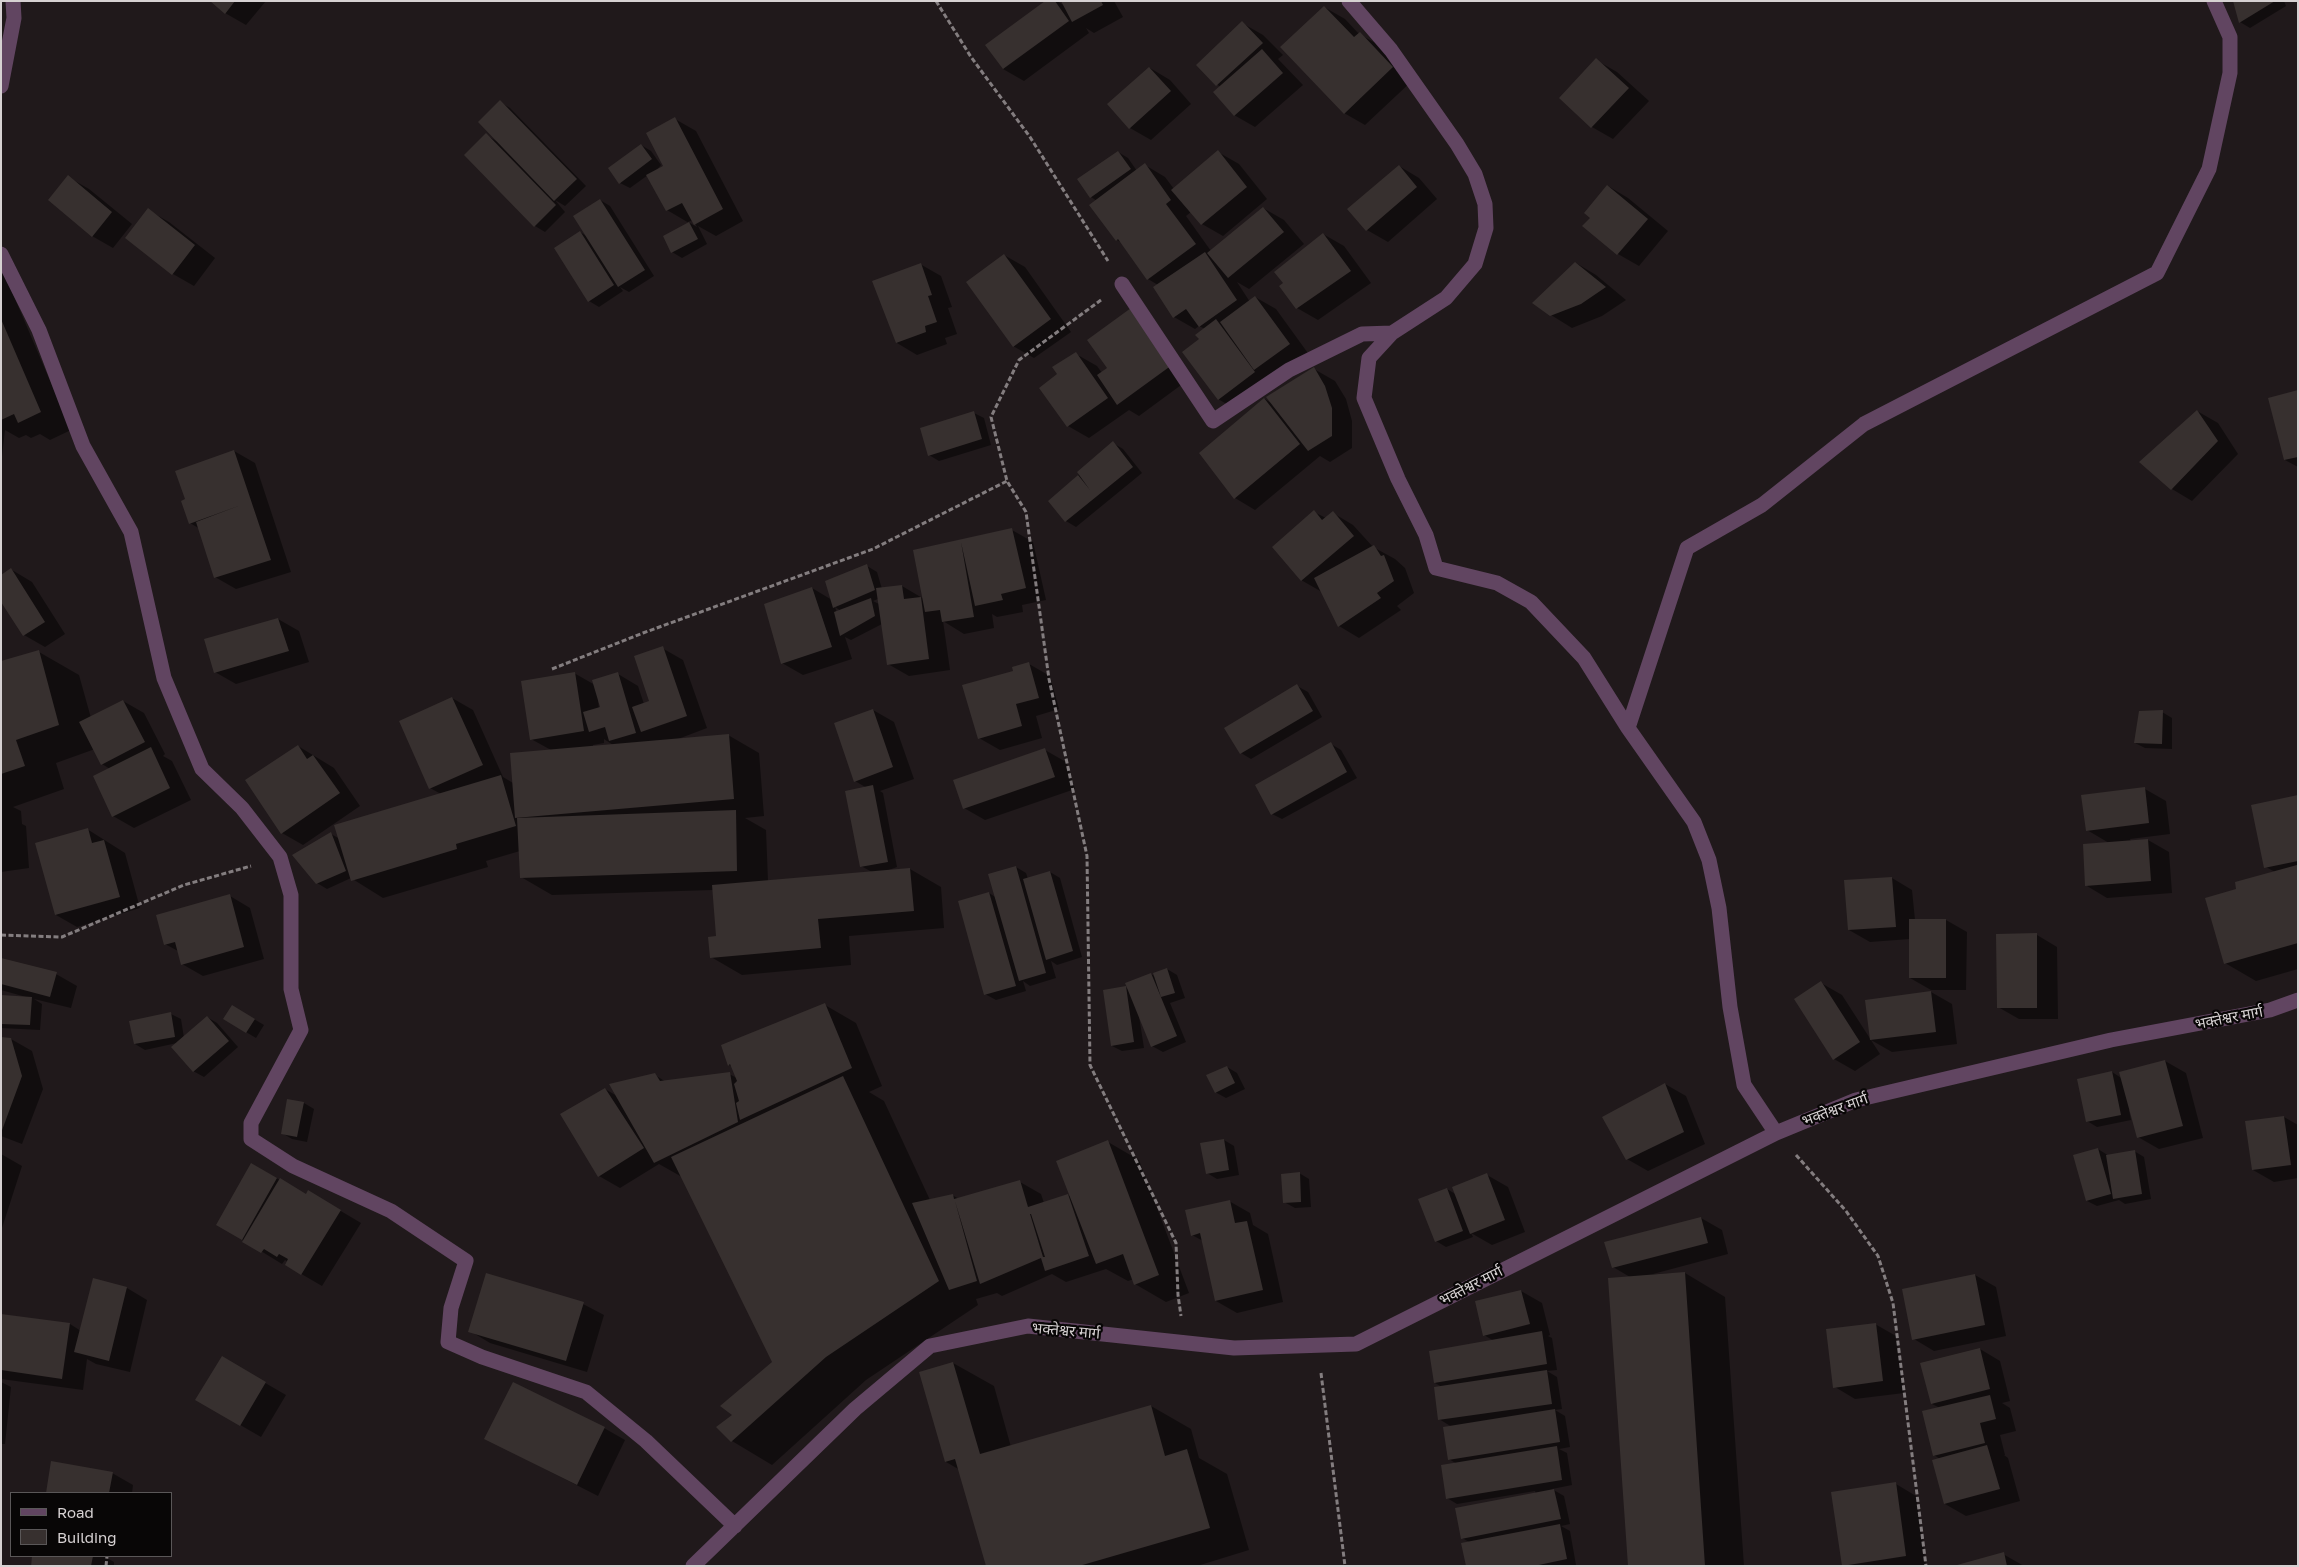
<!DOCTYPE html>
<html>
<head>
<meta charset="utf-8">
<style>
	body { margin:0 }
	#map { position:relative; width:2299px; height:1567px; overflow:hidden; background:#20191b; font-family:"Golos Text",sans-serif }
	canvas { display:block }
	.frame { position:absolute; inset:0; border:2px solid #d6d1d2; pointer-events:none }
	.legend { position:absolute; left:10px; top:1492px; width:162px; height:65px; box-sizing:border-box; background:#080606; border:1px solid #5a5758; margin:0; padding:6px 9px; list-style:none; font-size:15px; color:#d6d1d2 }
	.legend li { display:flex; align-items:center; gap:10px; height:25px }
	.legend b { width:25px; border:1px solid #5a5758 }
</style>
</head>
<body>
<div id="map">
<canvas width="2299" height="1567"></canvas>
<div class="frame"></div>
<ul class="legend">
<li><b style="height:6px;background:#614561"></b>Road</li>
<li><b style="height:14px;background:#37302f"></b>Building</li>
</ul>
</div>
<script>
const ctx = document.querySelector('canvas').getContext('2d');
ctx.lineJoin = 'round';
function fill(path, color) { ctx.fillStyle = color; ctx.fill(path, 'evenodd'); }
const shape = rows => new Path2D(rows.map(r => 'M' + r).join(''));
function strokePath(path, color, width, dash) { ctx.strokeStyle = color; ctx.lineWidth = width; ctx.lineCap = dash ? 'butt' : 'round'; ctx.setLineDash(dash || []); ctx.stroke(path); }
function drawText(font, color, halo, rows, align = 'center') {
  ctx.font = font + ' "Golos Text","Noto Sans Devanagari",sans-serif'; ctx.lineWidth = 4.5; ctx.setLineDash([]); ctx.textBaseline = 'middle'; ctx.strokeStyle = halo; ctx.fillStyle = color; for (const [text, x, y, turn = 0] of rows) {
    ctx.save(); ctx.translate(x, y); ctx.rotate((+turn || 0) * Math.PI / 180); ctx.textAlign = isNaN(turn) ? turn : align; if (halo) ctx.strokeText(text, 0, 0); ctx.fillText(text, 0, 0); ctx.restore();
  }
}
fill(shape([
	[212,1,266,1,246,25,225,13],
	[1047,1,1057,1,1065,6,1062,1,1114,1,1123,17,1094,33,1086,28,1089,33,1024,81,1003,69],
	[2235,1,2284,1,2286,6,2250,28,2240,22],
	[1324,7,1345,19,1359,34,1381,46,1413,80,1365,125,1344,113],
	[1242,23,1263,35,1283,55,1278,59,1303,85,1255,127,1234,115,1220,87,1198,65],
	[1596,60,1617,72,1649,101,1613,139,1592,127,1561,98],
	[1150,68,1170,80,1191,104,1151,140,1130,128],
	[500,102,510,108,586,186,565,206,555,200,565,212,545,232,535,226,486,135,498,142],
	[675,119,696,131,743,221,716,236,698,226,707,244,682,258,672,252,689,223,667,210,648,175,630,188,620,183,641,145,651,151,661,165,655,172,665,167],
	[693,220,697,227,688,222],
	[1118,152,1128,158,1137,171,1145,165,1165,177,1174,189,1218,152,1239,164,1267,199,1223,236,1202,224,1191,212,1186,216,1211,251,1263,208,1284,220,1304,244,1249,289,1237,282,1250,302,1255,297,1276,309,1310,356,1239,411,1218,399,1201,339,1205,329,1199,326,1195,329,1174,317,1158,285,1148,279,1122,243,1117,240,1097,201,1091,197],
	[1399,166,1419,178,1437,199,1388,242,1367,230],
	[68,177,89,189,132,224,113,248,92,236],
	[1608,186,1628,198,1668,231,1639,266,1618,254,1584,226,1592,217],
	[600,200,610,206,654,276,629,292,620,287,623,291,599,307,589,301,580,232,588,237],
	[148,210,169,222,215,258,194,286,173,274,127,238],
	[1323,234,1344,246,1371,283,1318,320,1297,308],
	[1004,255,1025,267,1071,332,1034,358,1013,346],
	[1576,263,1596,275,1626,300,1602,316,1572,328,1551,315],
	[920,264,941,276,952,307,948,308,957,334,945,338,947,344,917,355,897,343],
	[1,266,71,430,50,440,40,434,31,438,26,435,19,438,5,430,1,465],
	[1131,310,1192,377,1139,416,1129,410,1089,438,1068,426,1059,374,1076,354,1097,366,1102,373,1109,369],
	[1314,369,1335,381,1346,399,1352,421,1352,448,1330,462,1320,456,1255,510,1235,498,1265,399,1273,404],
	[2298,392,2298,467,2285,460],
	[2197,411,2218,423,2238,454,2192,501,2172,489],
	[974,413,984,418,991,445,939,461,929,455],
	[1113,443,1123,449,1142,473,1076,527,1066,521,1050,501],
	[234,451,255,463,291,572,236,589,215,577,200,529,190,523],
	[1314,512,1326,518,1333,513,1353,525,1373,547,1395,559,1405,568,1414,593,1397,606,1401,610,1359,638,1339,626,1322,592,1301,580],
	[1012,530,1033,542,1046,600,1022,605,1023,612,997,617,992,614,994,628,964,634,943,621,950,670,909,676,888,664,882,624,851,640,845,637,852,659,803,675,782,663,812,588,832,600,867,566,877,572,882,589,902,586,924,599,914,551],
	[878,599,879,604,873,601],
	[835,607,841,611,837,613],
	[12,570,32,582,65,634,45,647,24,635],
	[278,619,299,631,309,662,236,684,215,672],
	[662,648,683,660,707,728,678,739,728,735,759,753,764,816,745,818,766,830,768,881,872,872,861,866,867,788,855,781,873,710,894,722,914,779,880,791,883,793,897,867,886,871,910,869,941,887,944,928,849,936,851,965,742,975,711,957,718,937,713,890,552,895,521,877,520,851,486,861,488,867,383,898,351,878,327,889,317,883,331,834,340,839,441,794,430,788,452,698,473,710,503,777,513,783,551,750,531,739,574,673,595,685,618,674,638,686,644,704,651,702],
	[598,700,599,700,602,708,599,709],
	[604,739,613,745,593,747,593,745,604,743],
	[39,652,79,675,91,718,123,701,144,713,165,754,163,756,172,761,191,800,134,828,113,816,110,769,102,764,95,749,56,763,64,789,13,807,21,811,22,824,26,826,29,868,1,872,1,662],
	[1029,664,1050,676,1059,709,1036,716,1042,738,1000,750,979,738],
	[1297,686,1308,692,1322,717,1251,759,1241,753],
	[2162,712,2172,718,2172,749,2145,748,2135,743],
	[1331,744,1341,750,1357,778,1282,819,1272,814],
	[298,746,334,768,360,806,303,845,282,833],
	[1045,750,1066,762,1075,789,985,820,964,808],
	[2145,789,2166,801,2170,834,2130,839,2131,841,2148,840,2169,852,2172,893,2107,898,2087,886,2109,843,2087,830],
	[2298,796,2298,969,2256,981,2225,963,2238,890,2275,872,2266,867],
	[87,829,125,853,140,908,77,927,56,915],
	[1016,867,1026,873,1028,879,1050,872,1060,878,1082,957,1057,965,1051,961,1056,978,1030,986,1023,981,1026,991,996,1000,985,994,989,893,997,898],
	[1892,878,1912,890,1915,920,1946,920,1967,932,1966,990,1931,990,1910,978,1910,939,1870,942,1849,930],
	[230,896,250,908,264,959,203,976,182,964,178,951,165,944],
	[2037,935,2057,947,2058,1019,2019,1019,1998,1007],
	[1,959,56,974,77,986,71,1008,34,999,42,1004,40,1030,1,1028,1,997,26,997,1,990],
	[1167,969,1177,975,1185,998,1170,1003,1186,1042,1163,1052,1152,1046,1139,1016,1144,1048,1122,1051,1112,1046,1126,987,1129,990,1151,974,1156,977],
	[1821,983,1842,995,1880,1054,1855,1071,1834,1059],
	[1931,992,1952,1004,1957,1044,1892,1052,1871,1040],
	[825,1005,856,1023,882,1086,869,1092,884,1101,930,1200,952,1195,959,1199,1020,1182,1041,1194,1044,1203,1068,1195,1072,1197,1108,1142,1139,1160,1189,1293,1166,1302,1135,1284,1134,1279,1128,1281,1106,1269,1066,1282,1052,1274,1002,1296,997,1293,976,1299,978,1305,866,1380,772,1465,732,1441,718,1427,734,1415,773,1363,682,1177,659,1164,620,1188,599,1176,605,1089,617,1096,655,1075,666,1082,729,1074,737,1078,733,1067,729,1065,723,1046],
	[232,1006,264,1025,256,1038,224,1019],
	[171,1014,181,1019,184,1038,207,1017,217,1023,238,1047,204,1077,193,1071,177,1043,145,1050,135,1044],
	[1,1038,11,1039,32,1051,43,1089,22,1144,1,1136],
	[2165,1061,2186,1073,2203,1138,2159,1149,2138,1137,2131,1110,2129,1110,2131,1120,2097,1127,2087,1121,2112,1072,2123,1079],
	[1227,1067,1237,1073,1245,1089,1226,1098,1215,1092],
	[1665,1084,1686,1096,1705,1144,1648,1171,1627,1159,1604,1118],
	[304,1103,314,1109,307,1142,292,1139,282,1133],
	[2284,1117,2298,1125,2298,1178,2274,1182,2253,1170],
	[1224,1140,1234,1146,1239,1175,1217,1179,1207,1173],
	[2098,1149,2109,1156,2134,1151,2144,1157,2151,1199,2125,1204,2119,1200,2097,1206,2087,1201],
	[1,1154,22,1166,1,1231],
	[252,1164,306,1195,329,1204,361,1223,322,1286,286,1265,288,1262,285,1260,282,1264,217,1224],
	[1299,1173,1309,1179,1311,1207,1295,1208,1284,1202],
	[1487,1175,1508,1187,1525,1232,1492,1245,1471,1233,1473,1237,1446,1247,1436,1241,1447,1189,1457,1195],
	[1229,1201,1250,1213,1253,1225,1268,1234,1283,1302,1237,1313,1216,1301,1203,1241,1192,1235],
	[1701,1218,1722,1230,1728,1254,1653,1274,1685,1273,1725,1297,1744,1566,1629,1566,1630,1277,1613,1267],
	[1975,1275,1996,1287,2006,1336,1934,1351,1914,1339],
	[127,1288,147,1300,130,1372,96,1364,87,1359,83,1390,1,1379,1,1315,70,1324,81,1331],
	[1521,1291,1542,1303,1550,1335,1548,1336,1552,1338,1557,1370,1547,1371,1557,1377,1562,1409,1555,1410,1565,1416,1570,1447,1559,1449,1567,1453,1572,1485,1552,1489,1564,1496,1570,1524,1561,1526,1570,1531,1576,1565,1467,1566,1471,1543,1462,1538,1536,1494,1535,1491,1457,1504,1447,1498,1457,1464,1449,1459,1452,1427,1439,1419,1442,1387,1435,1383,1494,1341,1484,1335],
	[583,1304,604,1315,587,1372,490,1343,470,1331],
	[1875,1324,1896,1336,1904,1393,1855,1399,1835,1387],
	[1980,1349,2000,1361,2010,1401,2002,1403,2010,1408,2016,1431,2000,1435,2005,1455,2004,1455,2008,1458,2020,1501,1966,1516,1945,1504,1940,1459,1934,1455,1940,1408,1932,1404],
	[222,1358,286,1395,261,1437,197,1400],
	[953,1363,994,1386,1011,1447,1151,1406,1191,1429,1199,1458,1227,1474,1249,1550,1197,1566,987,1566,960,1470,946,1462],
	[1,1382,11,1387,5,1444,1,1444],
	[604,1428,625,1440,598,1496,486,1439],
	[52,1462,112,1473,133,1485,132,1493,47,1493],
	[1896,1484,1916,1496,1926,1566,1843,1565],
	[2003,1554,2024,1566,1960,1566],
	[33,1556,103,1556,114,1562,114,1566,31,1566]
]), '#0007');
fill(shape([
	[210,1,235,1,225,14],
	[1045,1,1055,1,1069,21,1003,69,985,45],
	[1061,1,1101,1,1103,5,1072,22],
	[2233,1,2275,1,2239,23],
	[1324,6,1354,37,1360,32,1393,67,1344,114,1280,47],
	[1242,21,1263,43,1216,86,1196,65],
	[1262,49,1283,73,1234,116,1213,92],
	[1596,58,1629,88,1591,128,1559,98],
	[1149,67,1171,91,1129,129,1107,104],
	[500,100,577,179,554,201,478,122],
	[675,117,723,209,694,225,682,203,666,211,646,175,663,166,646,133],
	[486,133,556,205,534,227,464,155],
	[641,144,652,159,619,184,608,168],
	[1218,150,1247,187,1201,225,1171,190],
	[1118,151,1131,169,1090,198,1077,179],
	[1145,163,1171,200,1166,204,1196,244,1147,280,1118,239,1116,241,1089,205],
	[1399,165,1417,187,1366,231,1347,209],
	[68,175,112,212,92,237,48,200],
	[1607,185,1648,219,1617,255,1582,226,1590,218,1584,213],
	[600,199,645,270,618,287,573,216],
	[1263,207,1284,232,1228,278,1207,253],
	[148,208,195,245,172,275,125,238],
	[689,222,698,239,671,253,663,236],
	[580,231,614,285,588,302,554,248],
	[1323,233,1351,271,1296,309,1279,286,1283,283,1274,272],
	[1205,252,1237,300,1199,327,1186,309,1173,318,1153,287],
	[1004,254,1051,319,1013,347,966,282],
	[1575,262,1606,287,1581,304,1550,316,1532,303],
	[921,263,932,295,928,296,937,322,925,326,926,332,896,343,872,281],
	[1255,296,1290,344,1254,370,1220,322],
	[1131,308,1172,365,1117,405,1097,375,1107,368,1087,340],
	[1,319,41,412,18,423,14,414,1,420],
	[1216,319,1255,372,1218,400,1182,352,1199,339,1195,335],
	[1076,352,1108,398,1067,427,1039,388,1057,374,1052,367],
	[1314,367,1325,386,1332,408,1332,436,1308,451,1266,397],
	[2298,390,2298,457,2284,460,2268,398],
	[1264,398,1300,444,1234,499,1199,453],
	[2197,410,2218,441,2171,490,2139,462],
	[974,411,982,439,928,456,920,428],
	[1113,441,1133,467,1065,522,1048,501,1078,475,1090,490,1077,472],
	[234,450,271,560,214,578,196,522,241,505,189,524,181,501,185,499,175,471],
	[1314,510,1322,520,1333,511,1354,536,1301,581,1272,547],
	[1012,528,1026,588,1001,594,1003,600,975,606,961,542,974,617,942,622,940,610,925,612,913,550],
	[1374,545,1381,556,1384,555,1394,581,1377,593,1381,598,1338,627,1314,578],
	[867,564,875,590,833,608,825,581],
	[11,568,45,622,23,636,1,602,1,575],
	[902,585,904,599,921,597,929,659,887,665,876,588],
	[812,587,832,647,781,664,764,604],
	[871,598,875,616,840,636,834,612],
	[278,618,289,651,214,673,204,639],
	[663,646,687,716,641,732,632,707,649,701,634,656],
	[39,650,59,725,16,740,25,766,1,774,1,661],
	[1029,662,1039,698,1016,704,1022,726,978,739,962,685,1013,671,1012,667],
	[575,672,584,731,530,740,521,681],
	[618,672,636,733,609,741,605,727,589,732,583,712,600,707,592,680],
	[1297,684,1313,711,1240,754,1224,728],
	[452,697,483,765,429,789,399,721],
	[123,700,145,742,101,765,79,722],
	[873,709,893,767,854,782,834,723],
	[2163,710,2162,744,2134,743,2139,711],
	[729,734,734,799,515,818,510,753],
	[1331,742,1347,772,1271,815,1255,785],
	[298,745,307,759,313,755,340,793,281,834,245,780],
	[151,747,170,788,112,817,93,776],
	[1045,748,1055,777,963,809,953,780],
	[501,775,516,826,456,844,457,849,351,881,334,825],
	[873,785,888,862,860,867,845,791],
	[2145,787,2149,823,2086,831,2081,795],
	[2298,795,2298,861,2264,868,2251,805],
	[736,810,737,871,520,878,517,818],
	[88,828,92,843,104,840,120,897,55,915,35,843],
	[331,832,346,871,316,884,292,855],
	[2148,839,2151,881,2085,886,2083,844],
	[2297,865,2298,943,2224,964,2205,898,2236,889,2235,882],
	[1016,866,1046,973,1019,981,988,874],
	[910,868,914,911,818,919,821,948,710,958,708,937,716,936,712,885],
	[1050,871,1073,951,1046,960,1023,879],
	[1892,877,1896,927,1848,930,1844,880],
	[989,892,1016,986,984,995,958,901],
	[230,894,244,947,181,965,175,942,164,945,156,915],
	[1909,919,1946,919,1946,978,1909,978],
	[2037,933,2037,1008,1997,1008,1996,934],
	[1,958,57,972,50,997,1,984],
	[1167,968,1175,993,1161,997,1153,973],
	[1151,973,1177,1036,1151,1047,1125,983],
	[1821,981,1860,1042,1833,1060,1794,999],
	[1126,986,1134,1042,1111,1046,1103,990],
	[1931,991,1936,1032,1870,1040,1865,1000],
	[1,995,32,997,30,1025,1,1024],
	[825,1003,852,1068,740,1120,736,1103,739,1101,734,1084,737,1081,730,1064,728,1066,721,1045],
	[232,1005,255,1019,246,1033,223,1019],
	[171,1012,175,1037,134,1044,129,1021],
	[207,1016,229,1041,193,1072,171,1047],
	[1,1037,11,1038,22,1076,1,1133],
	[2165,1060,2183,1126,2137,1138,2119,1072],
	[1227,1066,1235,1083,1215,1093,1206,1075],
	[2112,1071,2121,1115,2086,1122,2077,1079],
	[730,1072,738,1122,654,1163,609,1084,655,1073,660,1081],
	[843,1076,939,1281,826,1357,731,1442,716,1427,732,1415,720,1406,772,1362,671,1157],
	[1665,1083,1684,1132,1626,1160,1602,1117],
	[605,1088,644,1148,598,1177,560,1114],
	[287,1099,304,1102,297,1137,281,1134],
	[2284,1116,2291,1165,2252,1170,2245,1121],
	[1224,1139,1229,1170,1206,1174,1200,1143],
	[1108,1140,1159,1275,1134,1285,1123,1254,1096,1264,1056,1161],
	[2098,1148,2111,1194,2086,1201,2073,1155],
	[2135,1150,2142,1194,2113,1199,2106,1155],
	[251,1163,277,1178,242,1240,216,1225],
	[1300,1172,1301,1202,1283,1203,1281,1174],
	[1487,1173,1505,1220,1470,1234,1452,1187],
	[280,1178,306,1194,308,1190,341,1210,301,1275,285,1265,288,1259,279,1254,277,1257,264,1249,261,1253,242,1242],
	[1020,1180,1028,1207,1068,1194,1089,1256,1045,1271,1041,1258,980,1284,955,1201,977,1281,949,1290,912,1203,953,1194,954,1199],
	[1030,1214,1031,1214,1045,1257,1043,1257],
	[1447,1188,1463,1231,1435,1242,1418,1199],
	[1230,1200,1235,1223,1247,1221,1263,1290,1215,1301,1200,1233,1191,1236,1185,1210],
	[1701,1217,1708,1243,1612,1268,1604,1242],
	[1685,1272,1705,1566,1628,1566,1608,1278],
	[486,1273,584,1302,566,1361,468,1332],
	[1975,1274,1985,1325,1912,1340,1902,1289],
	[93,1278,127,1287,109,1361,74,1352],
	[1521,1290,1530,1324,1483,1336,1475,1301],
	[1,1314,70,1323,62,1379,1,1370],
	[1876,1323,1883,1381,1833,1388,1826,1329],
	[1542,1331,1547,1364,1434,1383,1429,1351],
	[1980,1348,1990,1389,1931,1404,1920,1363],
	[222,1356,266,1382,240,1426,195,1400],
	[953,1362,980,1454,1151,1405,1165,1456,1187,1449,1210,1528,1079,1566,986,1566,955,1459,945,1462,919,1372],
	[1547,1370,1552,1404,1438,1420,1434,1387],
	[513,1382,605,1427,577,1485,484,1439],
	[1990,1395,1996,1419,1980,1423,1985,1443,1933,1456,1922,1411],
	[1555,1409,1560,1442,1448,1460,1443,1427],
	[1987,1445,2000,1489,1944,1504,1932,1460],
	[1557,1446,1562,1480,1446,1499,1441,1465],
	[51,1461,113,1472,109,1493,46,1493],
	[1896,1482,1906,1556,1842,1566,1831,1492],
	[1554,1489,1561,1519,1461,1539,1455,1508],
	[1560,1524,1567,1559,1534,1566,1466,1566,1461,1543],
	[2004,1552,2007,1566,1957,1566,1957,1565],
	[32,1556,93,1556,91,1566,31,1566]
]), '#37302f');
strokePath(shape([
	[936,1,971,57,1030,137,1108,261],
	[1101,300,1019,360,991,417,1007,481,1026,512,1049,679,1087,856,1090,1065,1176,1243,1178,1295,1181,1316],
	[552,669,643,633,873,549,1007,481],
	[1,935,62,937,184,885,251,866],
	[1796,1155,1846,1211,1878,1256,1893,1303,1926,1566],
	[1321,1373,1345,1566],
	[106,1566,107,1556]
]), '#837d7f', 3, [5, 2.5]);
strokePath(shape([
	[1349,1,1391,50,1457,144,1475,174,1485,204,1486,228,1475,264,1446,298,1392,333,1369,358,1364,398,1398,479,1426,535,1436,568,1497,583,1531,602,1584,658,1628,728,1694,822,1709,860,1719,908,1730,1007,1744,1085,1776,1133],
	[1,86,14,18,13,1],
	[1,254,39,330,83,446,131,532,164,678,202,769,242,808,280,857,291,895,291,989,301,1030,251,1123,251,1139,293,1166,391,1211,466,1261,451,1308,448,1342,482,1357,586,1392,646,1441,735,1526],
	[1122,284,1213,421,1289,370,1362,334,1392,333],
	[1628,728,1687,548,1762,505,1864,424,2157,273,2209,169,2230,73,2230,37,2214,1],
	[693,1566,855,1409,930,1346,1028,1326,1234,1348,1356,1344,1776,1133,1856,1100,2111,1040,2270,1010,2298,1000]
]), '#614561', 15);
drawText('15px', '#d6d1d2', '#080606', [
	["भक्तेश्वर मार्ग",2229,1018,-11],
	["भक्तेश्वर मार्ग",1835,1110,-20],
	["भक्तेश्वर मार्ग",1471,1286,-27],
	["भक्तेश्वर मार्ग",1066,1331,5]
]);
</script>
</body>
</html>
